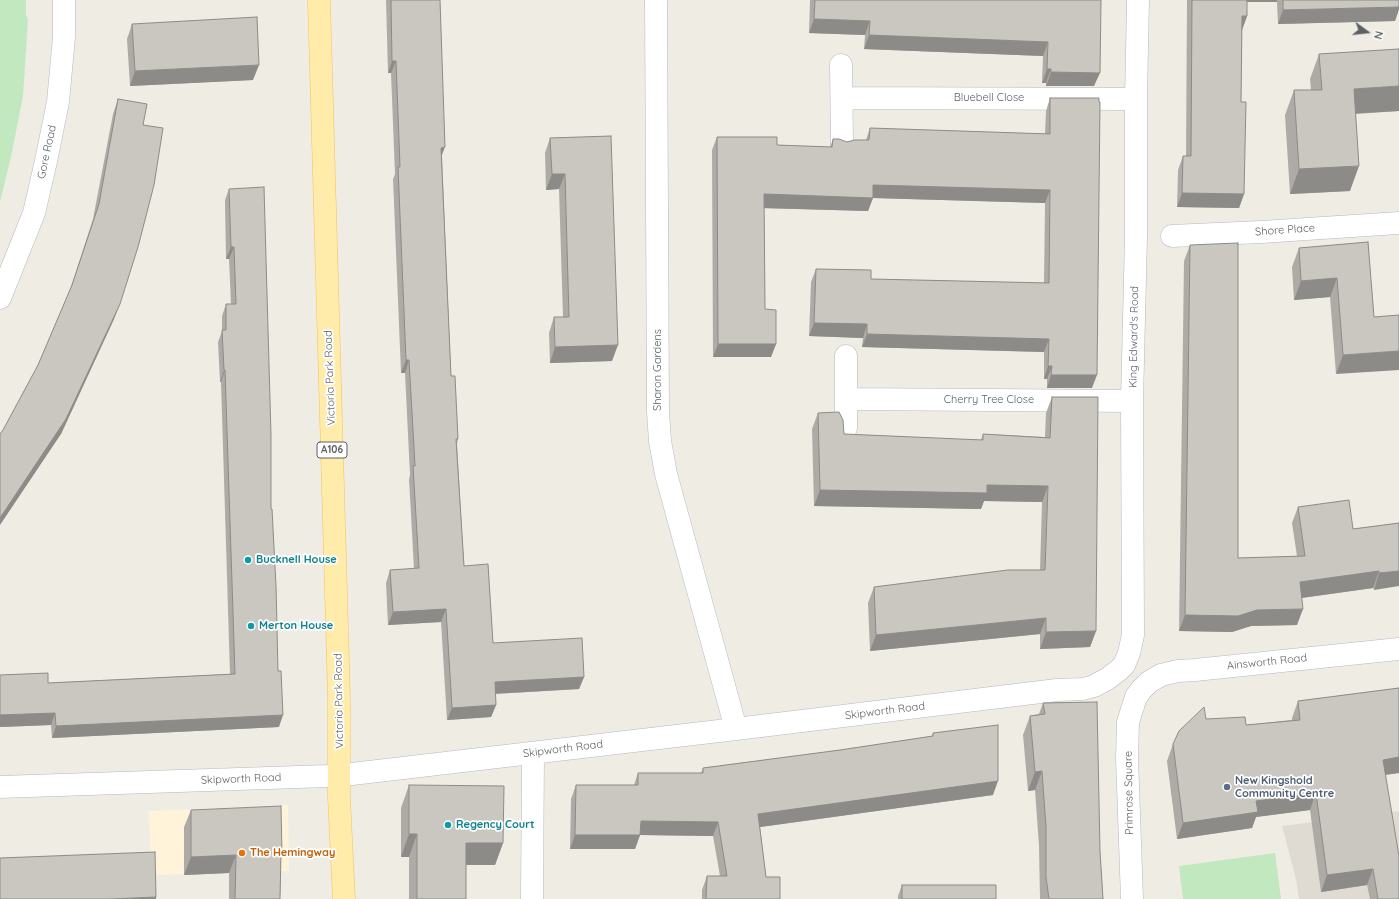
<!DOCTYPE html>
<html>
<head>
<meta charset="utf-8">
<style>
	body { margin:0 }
	#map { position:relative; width:1399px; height:899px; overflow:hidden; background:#efece4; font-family:Quicksand,sans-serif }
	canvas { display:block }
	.north { position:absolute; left:1347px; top:12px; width:40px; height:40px; -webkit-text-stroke:3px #fff; paint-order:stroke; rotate:105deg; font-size:11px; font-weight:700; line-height:16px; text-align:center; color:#5c6166 }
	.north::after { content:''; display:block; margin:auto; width:14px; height:18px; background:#5c6166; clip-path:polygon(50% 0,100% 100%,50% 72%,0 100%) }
</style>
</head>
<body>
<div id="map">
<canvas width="1399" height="899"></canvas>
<div class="north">N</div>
</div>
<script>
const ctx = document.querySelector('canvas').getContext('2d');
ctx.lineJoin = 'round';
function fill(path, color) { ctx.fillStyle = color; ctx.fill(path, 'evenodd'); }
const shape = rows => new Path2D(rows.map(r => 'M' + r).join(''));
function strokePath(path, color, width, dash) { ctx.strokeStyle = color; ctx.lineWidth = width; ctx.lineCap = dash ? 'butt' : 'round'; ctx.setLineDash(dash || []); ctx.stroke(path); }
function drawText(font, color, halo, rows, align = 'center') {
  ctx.font = font + ' Quicksand,sans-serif'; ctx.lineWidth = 3.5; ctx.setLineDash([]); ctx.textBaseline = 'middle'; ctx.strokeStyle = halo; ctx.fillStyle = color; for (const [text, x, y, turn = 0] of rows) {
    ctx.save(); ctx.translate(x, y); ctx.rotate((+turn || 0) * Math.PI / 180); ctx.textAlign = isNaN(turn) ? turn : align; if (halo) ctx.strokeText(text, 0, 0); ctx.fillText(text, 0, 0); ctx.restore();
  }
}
fill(shape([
	[288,805,289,871,151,875,149,811]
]), '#fff4da');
fill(shape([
	[1399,811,1399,899,1299,899,1296,879,1282,826]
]), '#dfdbd3');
fill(shape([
	[0,0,26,0,26,15,28,20,23,96,11,157,0,202],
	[1275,853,1281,899,1183,899,1179,866]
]), '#c2e8c0');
const street = shape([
	[656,0,658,412,660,441,666,474,736,729],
	[841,65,842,143],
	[842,98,1136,99],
	[1172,236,1261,232,1399,223],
	[0,298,34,213,46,161,58,102,64,37,64,0],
	[846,399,1132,401],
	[846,428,846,356],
	[0,787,328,776,352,774,736,729,1057,690,1083,689,1094,686,1107,679,1119,670,1124,665,1129,653,1133,635,1132,401,1136,236,1136,99,1138,0],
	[532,899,533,753],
	[1132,899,1127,758,1128,722,1136,697,1141,690,1149,682,1161,675,1178,671,1195,670,1399,649]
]);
const primary = shape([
	[319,0,339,697,339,798,344,899]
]);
strokePath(street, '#b5b8bc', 23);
strokePath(primary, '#f8c155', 23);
strokePath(street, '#fff', 22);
strokePath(primary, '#ffecaa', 22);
fill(shape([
	[386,0,440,0,442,157,451,376,458,439,457,444,464,566,493,643,584,677,579,689,495,694,496,705,491,717,447,720,441,622,388,625,386,583,390,570,414,569,409,479,410,475,405,373,401,373,393,179,395,174,391,73,388,73],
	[810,0,1101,0,1094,86,1046,86,1046,83,1042,83,1043,56,864,49,865,35,809,33],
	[1187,0,1399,0,1399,9,1395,21,1278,24,1277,2,1247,2,1247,16,1242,30,1241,102,1244,194,1239,208,1177,207,1178,170,1183,156,1186,156],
	[132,24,253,80,130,86,127,39],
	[1319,54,1399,111,1356,114,1350,191,1290,194,1285,115,1294,90,1311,90,1310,79],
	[1050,98,1092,388,1047,388,1047,379,1044,379,1044,352,862,347,863,338,809,336,811,282,816,269,871,279,1044,283,1045,203,873,198,868,211,764,208,765,309,776,344,771,357,713,357,712,150,717,137,777,145,830,147,833,139,847,142,866,140,870,128,1045,134,1046,111],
	[118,99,143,125,114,319,61,434,3,430,38,365,70,290,93,219,113,114],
	[611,136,612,361,550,363,549,333,554,317,563,317,559,189,546,190,545,153,550,138],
	[229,189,271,509,279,727,52,738,51,725,0,727,0,675,48,683,230,674,221,382,220,382,218,342,222,331,222,316,226,304,231,304,229,259,226,259,225,200],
	[1368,242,1374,317,1336,374,1330,297,1294,300,1292,267,1299,248],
	[1190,245,1238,558,1297,556,1292,523,1298,507,1353,529,1399,523,1374,590,1373,588,1301,598,1297,625,1251,626,1232,632,1179,631,1184,261],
	[1052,397,1096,631,1090,647,1040,649,1040,634,870,651,868,603,874,587,1040,570,1042,502,984,501,981,509,814,506,812,429,818,413,844,434,981,440,983,434,1045,437,1046,413],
	[1399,688,1399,773,1385,775,1399,899,1370,899,1367,885,1321,892,1310,810,1256,817,1252,828,1177,839,1167,761,1173,744,1206,719,1246,725,1292,720,1292,718,1298,701],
	[1043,703,1100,851,1103,899,1040,899,1039,846,1035,790,1028,791,1023,735,1030,716,1039,714],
	[933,733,993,795,760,827,766,877,780,899,702,899,702,890,707,876,720,876,713,836,640,835,635,849,570,849,571,799,576,785,634,785,638,773,701,773,703,768,840,750,932,736],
	[409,785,503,843,495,865,466,865,466,899,409,899,409,857,401,857,401,808],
	[191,810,282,853,281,856,280,899,229,899,229,873,184,875,184,827],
	[902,885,996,899,898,899,898,896]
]), '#aeaba6');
fill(shape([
	[1243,0,1277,0,1277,2,1243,2],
	[1399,7,1399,9,1395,21,1278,24,1283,10],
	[1242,16,1247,16,1242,30,1237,30],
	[814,19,870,21,865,35,809,33],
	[869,35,1048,42,1043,56,864,49],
	[392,61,396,61,391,73,388,73],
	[259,65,253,80,130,86,135,71],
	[1047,69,1051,69,1046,83,1042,83],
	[1051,72,1100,73,1094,86,1046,86],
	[1399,86,1399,111,1345,114,1354,89],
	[445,147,440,160,441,148],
	[1359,166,1350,191,1290,194,1299,169],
	[552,174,565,174,559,189,546,190],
	[873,185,1050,190,1045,203,873,198,868,211,760,208,764,194],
	[1182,193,1244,194,1239,208,1177,207],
	[231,247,234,247,229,259,226,259],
	[1337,278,1330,297,1294,300,1301,281],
	[120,304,114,319,61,434,0,525,0,518],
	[814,323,867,324,863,338,809,336],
	[867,334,1049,339,1044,352,862,347],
	[718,344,776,344,771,357,713,357],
	[618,345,612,361,550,363,555,347],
	[1399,351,1399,370,1336,374,1343,355],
	[406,360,409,360,405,373,401,373],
	[1048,366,1052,366,1047,379,1044,379],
	[224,370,225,370,221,382,220,382],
	[1051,375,1097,375,1092,388,1047,388],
	[987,485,1048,486,1042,502,984,501,981,509,814,506,820,490],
	[1379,571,1373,588,1294,599,1300,582],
	[1399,571,1399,586,1374,590,1379,573],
	[446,609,441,622,388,625,393,612],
	[1303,609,1297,625,1251,626,1232,632,1179,631,1185,615,1257,610],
	[1046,618,1040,634,870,651,876,635],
	[1096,631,1090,647,1040,649,1046,632],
	[584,677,579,689,490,694,495,682],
	[496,705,491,717,447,720,452,708],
	[55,713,51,725,0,727,0,715],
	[283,715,279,727,52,738,56,726],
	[1399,757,1399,773,1376,776,1383,760],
	[1042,771,1035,790,1028,791,1035,772],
	[998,781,993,795,753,828,758,814],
	[1316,793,1310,810,1256,817,1252,828,1177,839,1183,823,1256,801],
	[641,821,718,822,713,836,640,835,635,849,570,849,575,835],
	[409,834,417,834,409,857,401,857],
	[466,843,503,843,495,865,457,865],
	[236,855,229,873,184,875,191,857],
	[1373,869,1367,885,1321,892,1327,875],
	[156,897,156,899,110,899]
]), '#8d8b87');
const building = shape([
	[391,0,440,0,445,147,441,148,451,376,455,376,458,439,456,439,464,566,488,564,493,643,582,638,584,677,495,682,496,705,452,708,446,609,393,612,390,570,419,568,413,466,415,466,409,360,406,360,398,167,400,167,396,61,392,61,391,0],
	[815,0,1101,0,1100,73,1051,72,1051,69,1047,69,1048,42,869,35,870,21,814,19,815,0],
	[1192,0,1247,0,1247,16,1242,16,1241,102,1246,102,1244,194,1182,193,1183,156,1191,156,1192,0],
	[1283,0,1399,0,1399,7,1283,10,1283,0],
	[257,17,259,65,135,71,132,24,257,17],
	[1399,49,1399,86,1354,89,1359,166,1299,169,1294,90,1322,90,1319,54,1399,49],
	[1050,98,1099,98,1099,102,1100,102,1097,375,1051,375,1052,366,1048,366,1049,339,867,334,867,324,814,323,816,269,871,270,871,279,1049,283,1050,190,873,185,873,198,764,194,765,309,776,310,776,344,718,344,717,137,777,137,777,145,832,147,833,139,839,139,847,142,854,140,869,140,870,128,1050,134,1050,98],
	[118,99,147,104,143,125,163,128,154,185,138,247,120,304,66,419,0,518,0,434,3,430,38,365,72,285,99,204,118,99],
	[611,136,618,345,555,347,554,317,569,317,565,174,552,174,550,138,611,136],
	[264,187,271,435,271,509,272,509,276,586,278,671,281,671,283,715,56,726,55,713,0,715,0,675,48,673,48,683,235,674,225,370,224,370,222,330,226,330,226,304,236,304,234,247,231,247,229,189,264,187],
	[1368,242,1374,317,1399,315,1399,351,1343,355,1337,278,1301,281,1299,248,1368,242],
	[1238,243,1238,558,1305,556,1298,507,1349,500,1353,529,1399,523,1399,571,1379,573,1379,571,1300,582,1303,609,1257,610,1238,616,1185,615,1190,245,1238,243],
	[1052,397,1098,397,1096,631,1046,632,1046,618,876,635,874,587,1008,570,1045,570,1048,486,987,485,987,493,820,490,818,413,839,412,843,420,844,434,983,440,983,434,1050,438,1052,397],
	[1399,688,1399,757,1383,760,1399,856,1399,899,1378,899,1373,869,1327,875,1316,793,1256,801,1258,812,1183,823,1173,744,1179,731,1204,707,1206,719,1245,717,1246,725,1300,720,1298,701,1399,688],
	[1097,702,1100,851,1103,899,1049,899,1046,877,1046,827,1042,771,1035,772,1030,716,1045,714,1043,703,1097,702],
	[998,725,998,781,758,814,766,877,780,877,780,899,706,899,707,876,727,876,718,822,641,821,640,835,575,835,576,785,638,785,638,773,703,773,703,768,840,750,933,736,933,733,998,725],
	[409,785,504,786,503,843,466,843,466,899,417,899,417,834,409,834,409,785],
	[281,806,282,853,281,853,280,899,235,899,236,855,191,857,191,810,281,806],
	[155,852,156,897,110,899,0,899,0,858,155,852],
	[902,885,996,885,996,899,902,899,902,885]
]);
fill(building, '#cac7c1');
strokePath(building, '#8d8b87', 1);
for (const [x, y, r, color] of [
	[248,560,4,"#0f9aa8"],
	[251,626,4,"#0f9aa8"],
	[1227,787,4,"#5c6f8a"],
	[448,825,4,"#0f9aa8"],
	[242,853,4,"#e8710a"]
]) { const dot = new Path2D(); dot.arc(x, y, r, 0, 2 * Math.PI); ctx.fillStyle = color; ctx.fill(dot); strokePath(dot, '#fff', 1.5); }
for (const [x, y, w] of [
	[332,450,30]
]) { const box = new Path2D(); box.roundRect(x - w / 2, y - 8, w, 16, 3); ctx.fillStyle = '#fff'; ctx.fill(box); strokePath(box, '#5c6166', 1); }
drawText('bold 10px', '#5c6166', null, [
	["A106",332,450]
]);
drawText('11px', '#5c6166', '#fff', [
	["Bluebell Close",989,98],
	["Gore Road",47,152,-78],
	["Shore Place",1285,230,-4],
	["King Edward's Road",1134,337,-89],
	["Sharon Gardens",658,370,-90],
	["Victoria Park Road",330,378,-92],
	["Cherry Tree Close",989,400],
	["Ainsworth Road",1267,662,-6],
	["Victoria Park Road",339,701,-91],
	["Skipworth Road",885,711,-7],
	["Skipworth Road",563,749,-7],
	["Skipworth Road",241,779,-2],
	["Primrose Square",1129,793,-91]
]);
drawText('bold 11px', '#0d838f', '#fff', [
	["Bucknell House",256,560],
	["Merton House",259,626],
	["Regency Court",456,825]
], 'left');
drawText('bold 11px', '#4e5e75', '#fff', [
	["New Kingshold",1235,781],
	["Community Centre",1235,794]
], 'left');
drawText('bold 11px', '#c56008', '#fff', [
	["The Hemingway",250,853]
], 'left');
</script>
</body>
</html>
